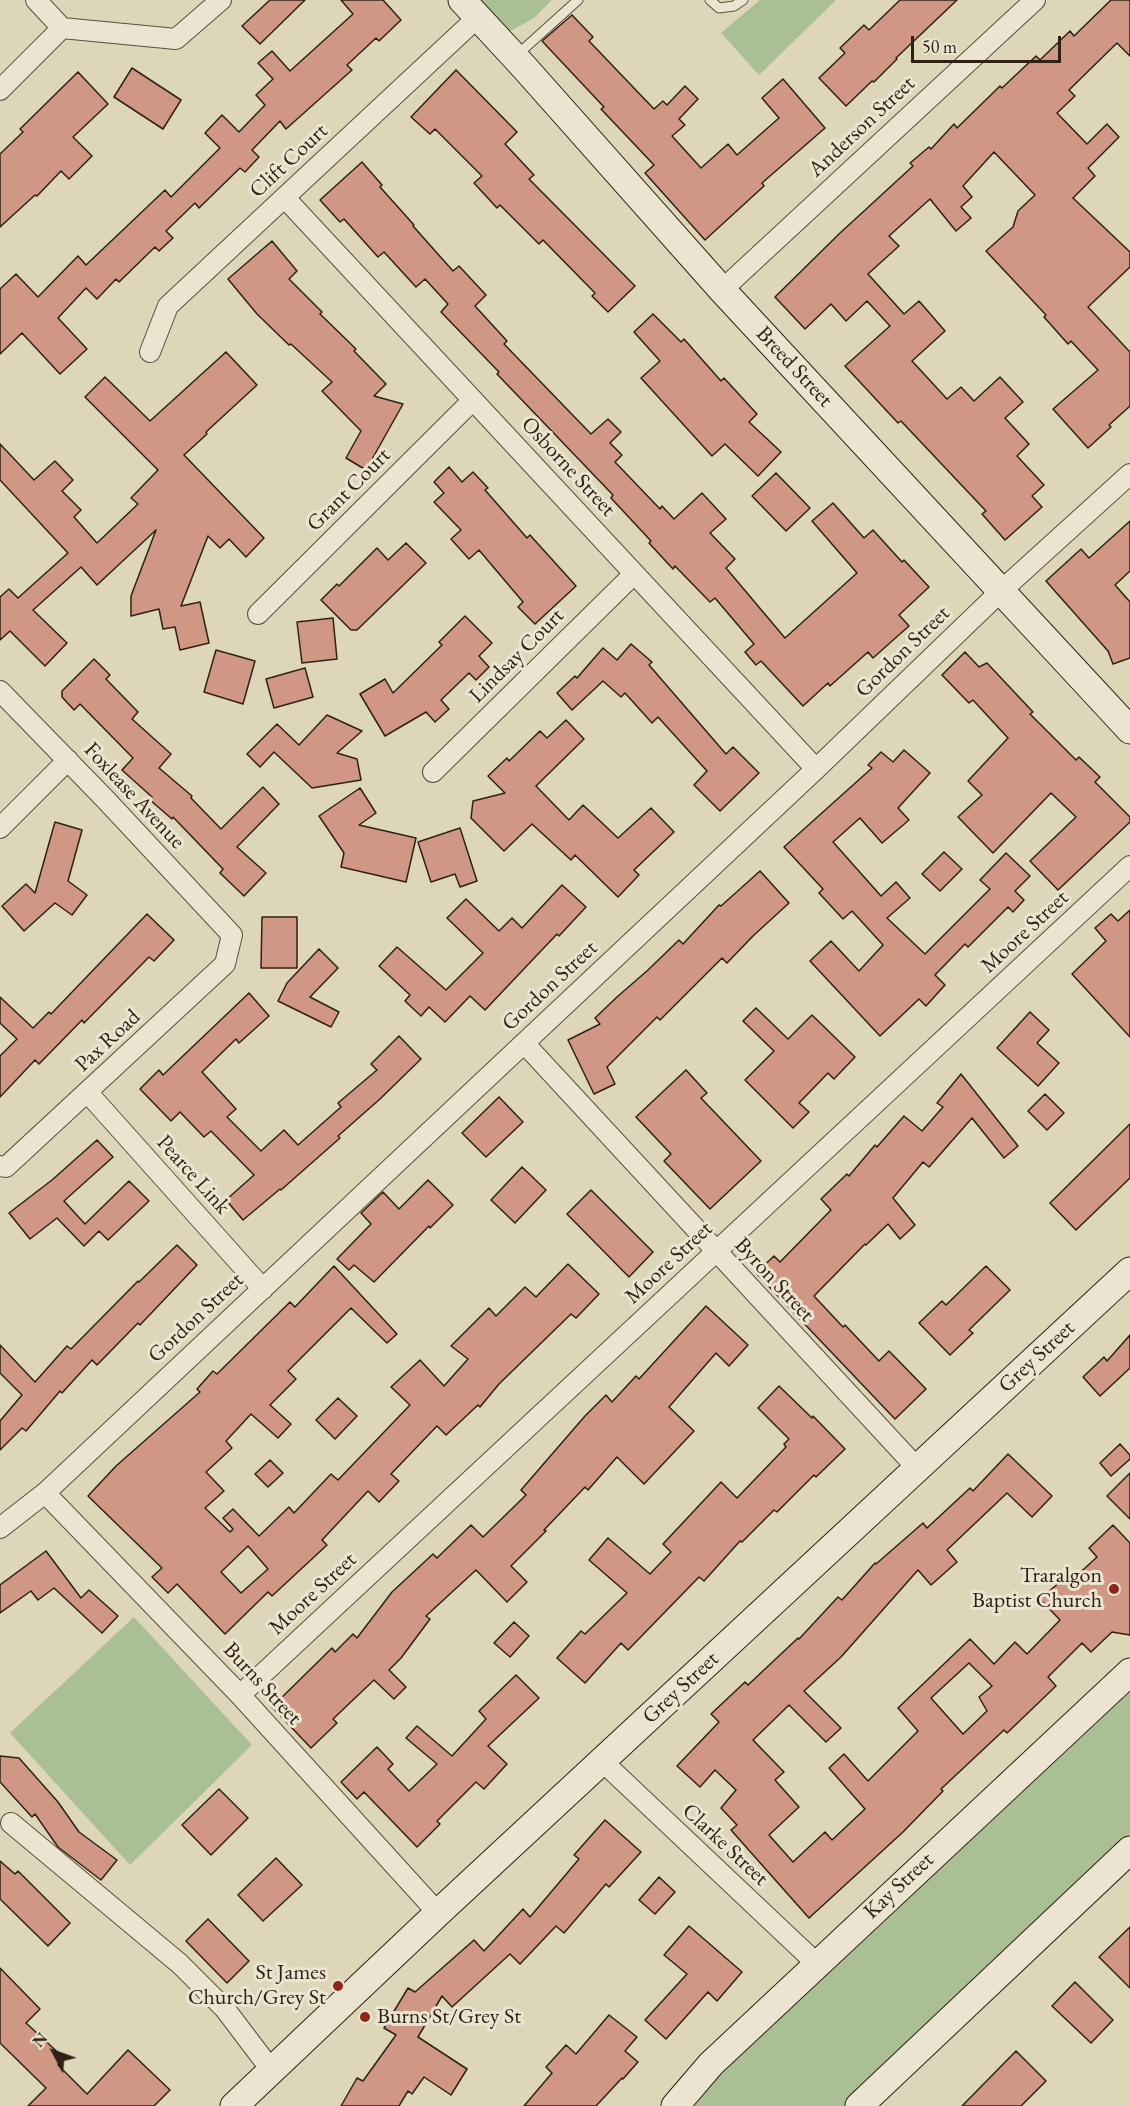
<!DOCTYPE html>
<html>
<head>
<meta charset="utf-8">
<style>
	body { margin:0 }
	#map { position:relative; width:1130px; height:2106px; overflow:hidden; background:#ded6b8; font-family:"EB Garamond",serif }
	canvas { display:block }
	.north { position:absolute; left:24px; top:2022px; width:60px; height:60px; -webkit-text-stroke:4px #eae4d1; paint-order:stroke; rotate:311deg; font-size:16px; font-weight:700; line-height:24px; text-align:center; color:#302212 }
	.north::after { content:''; display:block; margin:auto; width:21px; height:27px; background:#302212; clip-path:polygon(50% 0,100% 100%,50% 72%,0 100%) }
	.scale { position:absolute; left:911px; top:36px; width:150px; height:27px; box-sizing:border-box; border:3px solid #302212; border-top:0; padding-left:8px; font-size:18px; line-height:21px; white-space:nowrap; color:#302212; -webkit-text-stroke:4px #eae4d1; paint-order:stroke }
</style>
</head>
<body>
<div id="map">
<canvas width="1130" height="2106"></canvas>
<div class="north">N</div>
<div class="scale">50 m</div>
</div>
<script>
const ctx = document.querySelector('canvas').getContext('2d');
ctx.lineJoin = 'round';
function fill(path, color) { ctx.fillStyle = color; ctx.fill(path, 'evenodd'); }
const shape = rows => new Path2D(rows.map(r => 'M' + r).join(''));
function strokePath(path, color, width, dash) { ctx.strokeStyle = color; ctx.lineWidth = width; ctx.lineCap = dash ? 'butt' : 'round'; ctx.setLineDash(dash || []); ctx.stroke(path); }
function drawText(font, color, halo, rows, align = 'center') {
  ctx.font = font + ' "EB Garamond",serif'; ctx.lineWidth = 6; ctx.setLineDash([]); ctx.textBaseline = 'middle'; ctx.strokeStyle = halo; ctx.fillStyle = color; for (const [text, x, y, turn = 0] of rows) {
    ctx.save(); ctx.translate(x, y); ctx.rotate((+turn || 0) * Math.PI / 180); ctx.textAlign = isNaN(turn) ? turn : align; if (halo) ctx.strokeText(text, 0, 0); ctx.fillText(text, 0, 0); ctx.restore();
  }
}
fill(shape([
	[477,0,552,0,534,18,507,33],
	[760,0,836,0,759,75,721,33],
	[134,1617,252,1745,130,1865,10,1733],
	[1130,1672,1130,1850,859,2106,675,2106]
]), '#abbf94');
const building = shape([
	[270,0,305,0,260,44,242,26,270,0],
	[341,0,383,0,401,20,379,41,376,38,347,65,352,70,286,129,280,121,252,150,259,157,245,172,240,168,199,208,195,203,166,231,173,238,159,251,155,247,119,282,116,279,97,299,86,288,58,318,87,349,60,374,22,333,0,354,0,289,16,274,38,297,78,256,86,265,165,190,171,197,220,148,205,133,222,115,239,132,265,105,256,95,273,79,258,63,272,51,290,71,353,14,341,0],
	[900,0,957,0,896,58,897,59,874,82,872,81,846,106,819,78,845,53,840,48,864,25,869,30,900,0],
	[1111,0,1130,0,1130,56,1117,43,1069,90,1075,96,1057,113,1087,144,1107,124,1119,137,1088,168,1095,176,1073,198,1130,252,1130,267,1088,307,1130,352,1130,406,1109,425,1111,427,1088,448,1053,409,1098,370,1071,341,1068,344,1044,317,1046,315,986,251,1013,227,1018,211,1035,195,994,152,963,186,972,197,961,207,971,218,956,231,930,199,889,236,899,246,868,274,904,314,919,301,945,331,912,361,947,399,961,387,974,401,1000,377,1023,402,1005,418,1029,444,1017,456,1044,485,1032,496,1042,507,1005,540,982,514,986,511,901,421,898,423,845,366,890,326,867,301,846,321,831,304,805,329,775,297,839,234,913,166,910,163,929,147,931,149,954,124,957,128,1000,86,1002,88,1036,56,1040,60,1070,31,1074,36,1111,0],
	[572,15,593,37,589,41,654,109,663,101,667,105,685,86,698,99,679,119,685,125,672,136,701,168,728,144,737,155,779,118,762,98,783,79,825,128,762,183,764,186,705,240,645,173,654,165,601,109,604,107,542,41,572,15],
	[132,68,181,100,163,129,114,97,132,68],
	[456,70,517,132,505,144,534,175,529,179,635,286,608,312,592,296,595,293,543,240,539,244,500,205,497,208,474,183,482,176,435,129,430,134,411,117,456,70],
	[78,72,108,104,73,137,92,156,69,179,61,171,37,196,35,195,0,227,0,154,23,132,20,129,78,72],
	[362,162,382,185,380,187,414,225,413,226,453,271,459,266,486,295,475,306,507,341,504,344,591,434,608,419,621,432,610,443,622,455,615,462,660,509,662,506,674,519,702,493,726,519,710,533,735,559,726,568,785,638,857,573,812,521,833,503,864,538,873,530,902,562,904,560,929,587,899,615,909,626,873,658,868,652,830,686,828,683,803,706,761,661,756,665,745,652,754,644,715,598,710,602,675,566,673,569,649,543,651,541,611,498,613,495,497,374,499,372,441,312,448,304,425,279,416,287,384,252,378,257,344,219,340,222,320,200,362,162],
	[272,241,297,271,289,279,322,312,320,314,356,349,354,351,386,384,374,396,403,404,366,470,346,458,361,431,322,391,332,382,291,344,289,345,257,314,228,279,272,241],
	[653,314,681,342,684,339,721,381,724,378,757,414,749,422,781,452,758,476,725,444,712,456,641,378,660,361,634,332,653,314],
	[226,352,257,385,206,432,207,434,184,455,264,538,246,557,229,539,220,548,208,536,181,606,200,602,209,643,180,650,175,627,163,629,159,609,131,616,131,596,156,530,97,585,81,567,33,610,67,643,45,666,10,631,0,640,0,597,9,589,18,598,68,553,0,480,0,444,34,480,55,461,73,480,62,491,81,510,74,517,97,543,138,504,131,498,158,470,85,397,105,377,150,421,226,352],
	[449,467,462,482,473,472,488,488,485,490,527,538,530,535,576,586,535,624,518,607,523,602,479,550,469,559,451,539,461,530,434,502,444,493,434,482,449,467],
	[776,473,810,508,786,531,752,496,776,473],
	[1130,521,1130,571,1115,585,1130,602,1130,658,1113,664,1108,651,1046,581,1081,549,1089,558,1130,521],
	[406,543,426,563,357,630,351,630,321,600,337,584,339,586,377,548,388,560,406,543],
	[465,616,492,643,479,656,489,667,476,680,469,673,441,700,449,709,435,722,426,712,385,736,360,694,385,679,393,693,442,645,439,642,465,616],
	[333,618,337,659,302,663,297,622,333,618],
	[631,644,652,662,649,665,726,754,733,747,759,773,720,811,694,785,707,771,658,717,652,723,625,693,621,697,603,681,572,710,557,693,575,676,577,678,603,648,617,660,631,644],
	[216,650,255,661,243,704,204,692,216,650],
	[965,652,979,667,987,663,1033,712,1030,714,1076,760,1079,757,1100,777,1095,782,1130,817,1130,822,1058,890,1030,861,1076,817,1051,793,993,853,958,817,982,795,968,781,1008,738,973,700,969,703,942,675,965,652],
	[94,659,110,675,106,679,138,712,132,719,171,754,159,768,192,796,191,798,221,829,263,787,279,804,237,847,266,873,244,896,220,873,223,869,173,817,172,819,150,800,152,797,122,770,133,758,80,704,74,710,62,697,62,691,94,659],
	[305,668,313,697,274,708,266,679,305,668],
	[327,715,362,731,337,753,357,759,361,780,312,788,274,752,260,767,247,754,277,724,299,745,327,715],
	[566,720,584,739,536,786,569,820,583,805,618,838,651,808,674,832,634,870,639,875,618,897,575,855,571,860,532,824,504,851,471,818,473,801,505,793,488,776,507,758,509,761,540,731,547,738,566,720],
	[904,750,930,773,898,808,909,820,882,843,860,818,833,842,881,896,896,882,910,898,887,918,925,954,990,889,980,880,1006,853,1030,876,1015,891,1024,900,1013,912,1008,907,968,947,965,944,935,975,945,985,926,1006,919,999,880,1036,810,961,831,941,859,971,883,945,852,911,843,919,819,893,823,889,784,847,872,768,868,765,881,752,893,762,904,750],
	[360,788,376,813,359,825,416,838,406,882,341,867,344,853,319,816,360,788],
	[55,822,82,830,68,881,87,895,72,915,55,903,24,931,2,906,26,884,35,893,55,822],
	[460,828,477,881,460,887,455,874,431,882,418,842,460,828],
	[944,852,962,869,940,891,922,874,944,852],
	[760,871,789,903,753,936,727,963,722,958,660,1020,657,1017,607,1067,615,1084,594,1094,568,1040,600,1024,595,1018,617,997,648,970,679,940,683,944,719,905,721,906,760,871],
	[562,885,586,907,559,936,557,934,485,1010,470,996,445,1022,429,1007,421,1016,405,1001,410,995,379,966,397,947,446,990,483,953,447,918,466,899,499,931,512,918,522,928,562,885],
	[1130,910,1130,1037,1072,974,1106,941,1095,928,1111,914,1118,921,1130,910],
	[147,914,174,940,154,961,149,957,84,1023,82,1020,39,1064,35,1060,0,1097,0,1056,17,1039,0,1023,0,997,33,1028,49,1012,51,1014,147,914],
	[262,917,297,917,297,968,261,968,262,917],
	[319,949,338,968,310,997,339,1012,331,1027,278,1001,287,983,319,949],
	[249,993,269,1016,239,1043,236,1039,202,1072,236,1109,227,1117,261,1151,284,1130,298,1145,341,1107,338,1103,377,1070,371,1064,399,1036,421,1059,380,1099,338,1136,340,1138,281,1190,280,1189,243,1220,226,1200,254,1175,211,1131,204,1137,180,1112,171,1121,140,1089,159,1070,163,1075,249,993],
	[756,1008,788,1039,812,1015,855,1057,834,1079,828,1073,799,1103,809,1112,793,1128,745,1080,774,1051,743,1021,756,1008],
	[1030,1012,1049,1030,1037,1043,1059,1063,1038,1086,997,1048,1030,1012],
	[686,1070,707,1093,701,1098,761,1161,710,1209,664,1161,671,1154,636,1117,686,1070],
	[961,1074,1018,1146,1004,1158,972,1118,929,1167,923,1162,893,1198,915,1225,900,1239,888,1224,866,1245,865,1244,814,1296,843,1327,845,1325,879,1361,889,1351,926,1389,895,1419,756,1273,774,1256,780,1262,831,1210,821,1199,847,1174,849,1176,875,1145,877,1147,904,1116,922,1131,943,1107,937,1103,961,1074],
	[1045,1094,1064,1113,1047,1130,1028,1111,1045,1094],
	[499,1097,523,1122,486,1157,462,1133,499,1097],
	[1130,1124,1130,1178,1076,1230,1050,1203,1130,1124],
	[97,1140,113,1157,64,1201,85,1224,129,1181,149,1201,108,1240,99,1231,84,1246,57,1218,30,1239,9,1213,52,1180,97,1140],
	[522,1167,546,1190,515,1223,491,1200,522,1167],
	[428,1180,453,1205,430,1228,429,1226,374,1282,354,1265,349,1270,337,1259,371,1224,361,1213,383,1192,399,1209,428,1180],
	[591,1190,653,1252,629,1277,567,1214,591,1190],
	[177,1245,197,1265,140,1325,138,1323,97,1365,92,1360,62,1393,60,1391,26,1431,22,1428,0,1450,0,1421,22,1395,0,1373,0,1345,35,1382,67,1346,71,1349,138,1281,139,1282,177,1245],
	[568,1264,599,1294,576,1318,571,1314,499,1384,480,1407,478,1405,446,1435,437,1426,391,1474,399,1481,379,1502,368,1491,322,1540,327,1545,272,1596,268,1592,225,1634,177,1584,168,1593,152,1577,162,1568,88,1496,116,1466,200,1392,197,1389,213,1371,217,1374,290,1302,295,1307,334,1266,397,1334,387,1343,351,1308,288,1371,296,1379,270,1405,291,1424,278,1438,251,1414,226,1441,232,1448,206,1472,224,1491,205,1508,230,1532,233,1529,223,1518,233,1509,259,1536,289,1507,294,1513,331,1474,338,1480,410,1405,391,1387,420,1360,444,1386,468,1359,451,1346,489,1308,496,1316,525,1287,536,1297,568,1264],
	[248,1546,268,1569,241,1593,221,1572,248,1546],
	[986,1266,1010,1290,969,1330,973,1333,950,1355,919,1323,942,1301,946,1305,986,1266],
	[706,1306,748,1345,729,1366,716,1353,669,1407,694,1431,644,1484,617,1457,588,1490,585,1487,544,1530,546,1531,511,1566,527,1582,507,1602,476,1570,426,1616,430,1619,401,1658,389,1670,406,1687,394,1699,374,1680,333,1719,337,1723,311,1748,272,1707,332,1648,335,1652,353,1634,357,1638,392,1592,433,1554,437,1558,471,1525,483,1537,526,1495,521,1490,585,1416,606,1395,612,1402,636,1376,639,1379,706,1306],
	[1130,1335,1130,1368,1100,1396,1083,1377,1104,1357,1107,1361,1130,1335],
	[779,1386,812,1418,813,1416,845,1449,816,1477,814,1475,777,1512,774,1510,742,1542,740,1541,704,1581,699,1577,628,1650,621,1643,585,1683,557,1658,581,1631,585,1634,627,1593,589,1560,608,1538,650,1574,671,1552,663,1544,721,1482,737,1498,786,1447,784,1444,789,1439,758,1408,779,1386],
	[338,1398,357,1416,335,1439,316,1420,338,1398],
	[1120,1444,1130,1455,1130,1459,1111,1476,1100,1463,1120,1444],
	[1008,1454,1052,1496,1032,1517,1007,1493,947,1550,957,1562,931,1585,918,1570,841,1657,804,1691,841,1728,826,1742,789,1705,753,1740,784,1772,775,1780,799,1807,769,1835,793,1862,825,1832,832,1840,865,1809,829,1768,844,1754,868,1781,918,1731,898,1708,970,1639,994,1664,1015,1642,1027,1654,1060,1620,1040,1599,1067,1576,1071,1581,1097,1557,1089,1548,1113,1525,1130,1543,1130,1635,1112,1632,1091,1652,1082,1643,1048,1677,1056,1686,1007,1733,1004,1730,941,1789,943,1791,903,1832,809,1918,731,1830,737,1825,721,1808,736,1790,715,1770,700,1787,677,1766,719,1722,711,1714,745,1682,748,1685,798,1638,799,1639,838,1597,842,1600,875,1563,876,1564,923,1523,927,1528,970,1488,973,1491,1008,1454],
	[969,1663,992,1686,979,1697,987,1711,963,1734,931,1698,969,1663],
	[270,1460,283,1473,268,1487,255,1474,270,1460],
	[1130,1473,1130,1519,1107,1496,1130,1473],
	[46,1551,81,1598,89,1590,118,1616,102,1633,54,1588,38,1600,31,1591,0,1613,0,1585,46,1551],
	[514,1622,529,1636,510,1657,494,1643,514,1622],
	[516,1675,539,1698,488,1746,507,1764,484,1789,476,1782,437,1821,440,1824,417,1847,364,1792,357,1799,341,1782,377,1747,393,1764,388,1769,409,1791,437,1764,406,1738,417,1726,452,1756,486,1719,479,1711,516,1675],
	[0,1756,19,1758,58,1802,79,1832,117,1860,101,1880,58,1847,35,1814,32,1817,0,1782,0,1756],
	[219,1789,248,1818,211,1855,182,1825,219,1789],
	[605,1820,641,1852,609,1887,606,1884,564,1933,556,1926,520,1964,510,1954,452,2007,442,1996,418,2037,467,2069,451,2095,424,2077,412,2094,408,2091,399,2106,341,2106,357,2078,363,2081,396,2035,384,2028,408,1988,415,1992,474,1940,484,1951,523,1909,530,1917,579,1859,574,1855,605,1820],
	[276,1858,302,1885,263,1921,238,1895,276,1858],
	[0,1861,15,1874,18,1871,70,1923,48,1946,0,1899,0,1861],
	[659,1877,675,1892,655,1914,639,1900,659,1877],
	[208,1919,249,1961,227,1983,186,1941,208,1919],
	[689,1926,742,1972,717,2001,708,1992,666,2039,645,2020,687,1974,664,1955,689,1926],
	[1130,1927,1130,1988,1099,1957,1130,1927],
	[0,1968,40,2009,26,2023,64,2058,58,2065,87,2094,128,2050,170,2090,154,2106,28,2106,46,2088,0,2043,0,1968],
	[1075,1982,1113,2020,1091,2043,1052,2006,1075,1982],
	[609,2015,637,2037,625,2051,638,2062,623,2079,622,2078,596,2106,524,2106,552,2073,546,2067,566,2045,576,2054,609,2015],
	[1016,2051,1046,2081,1021,2106,962,2106,1016,2051]
]);
fill(building, '#cf9784');
strokePath(building, '#302212', 1.5);
const lane = shape([
	[710,0,719,8,734,6,743,0],
	[517,55,578,0]
]);
const street = shape([
	[36,0,62,28,176,39,221,0],
	[0,90,62,28],
	[285,198,816,769],
	[722,290,1035,0],
	[150,352,168,306,478,17],
	[258,614,473,400],
	[0,691,106,800,232,935,225,964,6,1167,0,1166],
	[433,772,634,574],
	[0,828,68,760],
	[524,1043,917,1468],
	[88,1093,263,1289],
	[45,1493,240,1695,438,1913],
	[0,1528,45,1493,816,769,1001,591,1130,474],
	[240,1695,1130,866],
	[602,1761,816,1963],
	[11,1823,180,1964,225,2009,272,2071]
]);
const secondary = shape([
	[462,0,524,67,722,290,1130,730],
	[234,2106,438,1913,1130,1271],
	[675,2106,711,2064,1130,1672],
	[859,2106,1130,1850]
]);
strokePath(lane, '#5c4f3c', 11);
strokePath(street, '#5c4f3c', 22);
strokePath(secondary, '#302212', 29);
strokePath(lane, '#eae4d1', 9);
strokePath(street, '#eae4d1', 20);
strokePath(secondary, '#eae4d1', 27);
for (const [x, y, r, color] of [
	[1114,1589,6,"#8f2418"],
	[338,1986,6,"#8f2418"],
	[365,2017,6,"#8f2418"]
]) { const dot = new Path2D(); dot.arc(x, y, r, 0, 2 * Math.PI); ctx.fillStyle = color; ctx.fill(dot); strokePath(dot, '#eae4d1', 2); }
drawText('22px', '#302212', '#eae4d1', [
	["Anderson Street",862,127,-43],
	["Clift Court",289,161,-43],
	["Breed Street",794,367,47],
	["Osborne Street",568,467,47],
	["Grant Court",349,490,-45],
	["Gordon Street",903,652,-44],
	["Lindsay Court",517,656,-45],
	["Foxlease Avenue",134,796,47],
	["Moore Street",1025,932,-43],
	["Gordon Street",550,986,-43],
	["Pax Road",108,1041,-43],
	["Pearce Link",193,1175,48],
	["Moore Street",669,1263,-43],
	["Byron Street",774,1280,47],
	["Gordon Street",196,1318,-43],
	["Grey Street",1037,1357,-43],
	["Moore Street",313,1594,-43],
	["Burns Street",262,1684,47],
	["Grey Street",681,1688,-43],
	["Clarke Street",725,1845,43],
	["Kay Street",899,1886,-43]
]);
drawText('22px', '#302212', '#eae4d1', [
	["Traralgon",1102,1576],
	["Baptist Church",1102,1601],
	["St James",326,1973],
	["Church/Grey St",326,1998],
	["Burns St/Grey St",377,2017,"left"]
], 'right');
</script>
</body>
</html>
